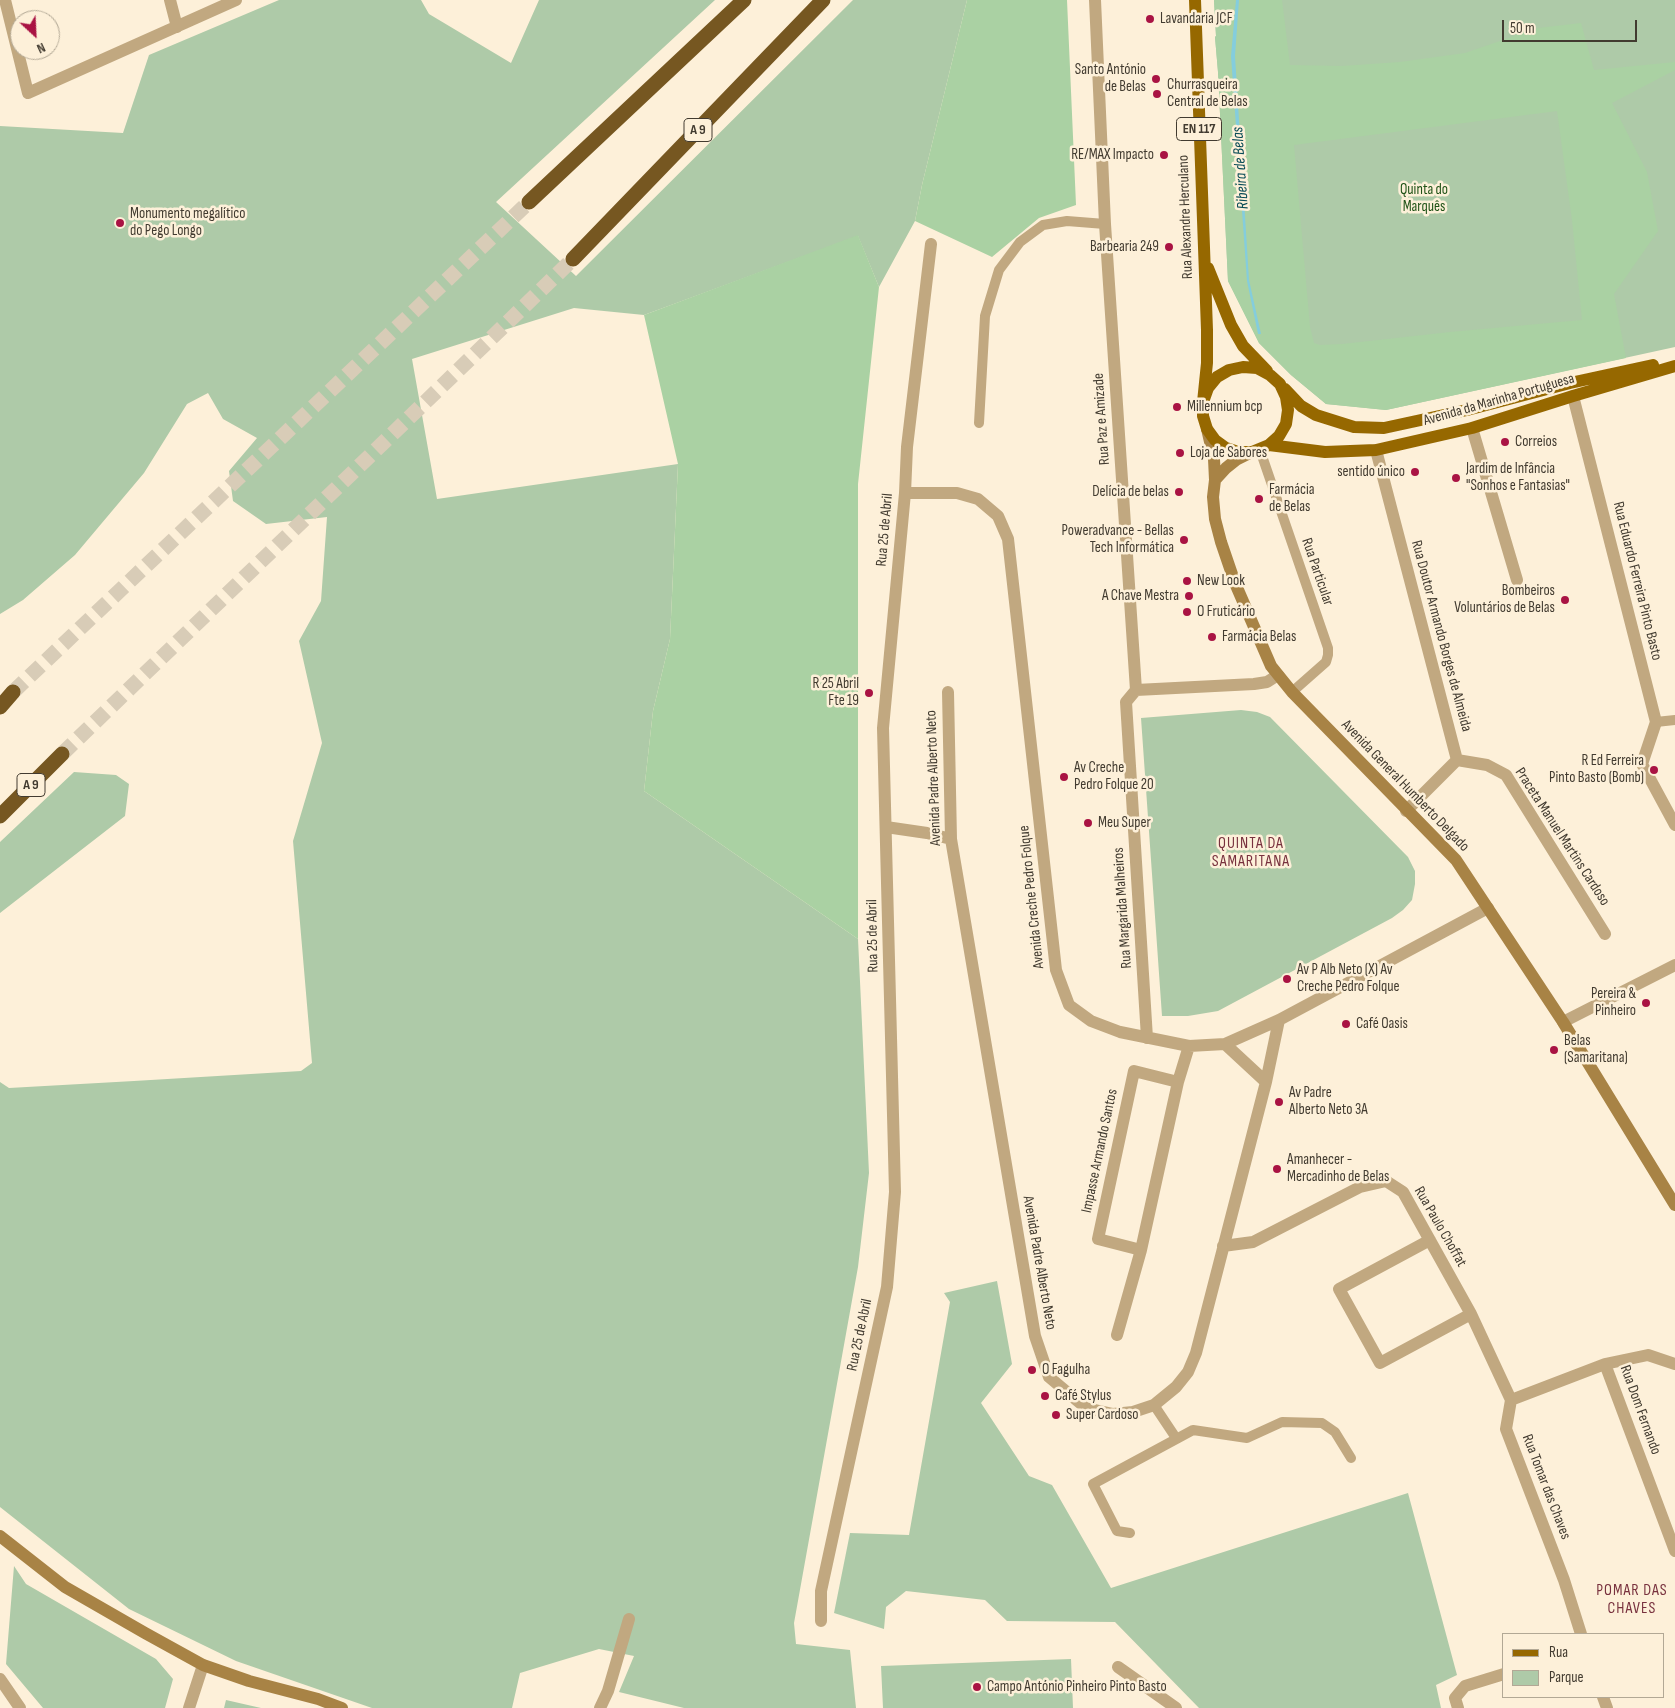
<!DOCTYPE html>
<html>
<head>
<meta charset="utf-8">
<style>
	body { margin:0 }
	#map { position:relative; width:1675px; height:1708px; overflow:hidden; background:#fdf0d9; font-family:"Sofia Sans Condensed",sans-serif }
	canvas { display:block }
	.legend { position:absolute; left:1502px; top:1633px; width:162px; height:65px; box-sizing:border-box; background:#fdf0d9; border:1px solid #b2a895; margin:0; padding:6px 9px; list-style:none; font-size:15px; color:#423b30 }
	.legend li { display:flex; align-items:center; gap:10px; height:25px }
	.legend b { width:25px; border:1px solid #b2a895 }
	.north { position:absolute; left:10px; top:10px; width:50px; height:50px; box-sizing:border-box; background:#fdf0d9; border:1px solid #b2a895; border-radius:50%; rotate:155deg; font-size:14px; font-weight:700; line-height:20px; text-align:center; color:#423b30 }
	.north::after { content:''; display:block; margin:auto; width:18px; height:22px; background:#a91343; clip-path:polygon(50% 0,100% 100%,50% 72%,0 100%) }
	.scale { position:absolute; left:1502px; top:20px; width:135px; height:22px; box-sizing:border-box; border:2px solid #423b30; border-top:0; padding-left:6px; font-size:15px; line-height:18px; white-space:nowrap; color:#423b30; -webkit-text-stroke:4px #fdf0d9; paint-order:stroke }
</style>
</head>
<body>
<div id="map">
<canvas width="1675" height="1708"></canvas>
<ul class="legend">
<li><b style="height:6px;background:#966800"></b>Rua</li>
<li><b style="height:14px;background:#aecaa8"></b>Parque</li>
</ul>
<div class="north">N</div>
<div class="scale">50 m</div>
</div>
<script>
const ctx = document.querySelector('canvas').getContext('2d');
ctx.lineJoin = 'round';
function fill(path, color) { ctx.fillStyle = color; ctx.fill(path, 'evenodd'); }
const shape = rows => new Path2D(rows.map(r => 'M' + r).join(''));
function strokePath(path, color, width, dash) { ctx.strokeStyle = color; ctx.lineWidth = width; ctx.lineCap = dash ? 'butt' : 'round'; ctx.setLineDash(dash || []); ctx.stroke(path); }
function drawText(font, color, halo, rows, align = 'center') {
  ctx.font = font + ' "Sofia Sans Condensed",sans-serif'; ctx.lineWidth = 5; ctx.setLineDash([]); ctx.textBaseline = 'middle'; ctx.strokeStyle = halo; ctx.fillStyle = color; for (const [text, x, y, turn = 0] of rows) {
    ctx.save(); ctx.translate(x, y); ctx.rotate((+turn || 0) * Math.PI / 180); ctx.textAlign = isNaN(turn) ? turn : align; if (halo) ctx.strokeText(text, 0, 0); ctx.fillText(text, 0, 0); ctx.restore();
  }
}
fill(shape([
	[279,0,421,0,429,14,511,63,539,0,715,0,496,202,576,276,853,0,967,0,922,185,915,221,879,287,858,236,644,315,574,308,412,359,437,499,678,464,670,639,653,711,644,791,858,939,869,1173,858,1267,794,1623,796,1644,850,1650,856,1708,684,1708,619,1692,634,1656,599,1649,520,1673,512,1708,372,1708,236,1661,129,1609,0,1507,0,1082,9,1088,134,1081,301,1071,312,1063,293,841,322,743,299,641,321,601,327,517,266,524,233,501,229,471,257,438,223,419,208,393,187,404,144,473,75,555,23,600,0,614,0,126,123,133,149,55],
	[1214,0,1675,0,1675,347,1386,410,1326,404,1291,375,1259,343,1228,281,1218,72,1215,37,1216,36],
	[1241,710,1257,712,1270,717,1408,857,1415,871,1415,884,1412,900,1403,910,1392,918,1218,1011,1188,1016,1162,1016,1141,718],
	[74,772,116,775,129,784,125,816,0,913,0,842],
	[997,1281,1012,1364,981,1403,1029,1476,1052,1485,1111,1588,1408,1493,1457,1675,1436,1685,1441,1708,1199,1708,1115,1622,1007,1621,985,1600,906,1591,886,1607,884,1629,834,1613,850,1533,909,1535,950,1302,944,1293],
	[14,1566,26,1584,156,1659,173,1679,165,1708,43,1708,6,1664],
	[1071,1659,1073,1708,883,1708,881,1666],
	[226,1700,261,1708,224,1708]
]), '#aecaa8');
fill(shape([
	[967,0,1067,0,1076,205,1039,218,992,257,915,221,922,185],
	[1214,0,1282,0,1290,65,1342,66,1400,62,1465,53,1538,28,1581,23,1594,70,1675,62,1675,70,1612,103,1647,172,1658,231,1614,294,1626,358,1386,410,1326,404,1291,375,1259,343,1228,281,1218,72,1215,37,1216,36],
	[1557,111,1572,220,1582,320,1450,332,1342,344,1320,345,1314,343,1310,327,1294,145],
	[858,235,879,287,858,484,858,939,644,791,653,711,670,639,678,464,644,315]
]), '#aad1a3');
fill(shape([
	[1236,0,1239,0,1235,56,1249,280,1261,334,1258,334,1247,281,1231,56]
]), '#84cddd');
strokePath(shape([
	[13,692,529,202],
	[62,754,573,259]
]), '#d8ccb7', 15, [15, 8]);
strokePath(shape([
	[979,423,985,316,999,270,1020,242,1043,225,1067,221,1105,224],
	[1260,450,1328,648,1328,655,1326,662,1292,692],
	[1656,722,1675,720],
	[1154,1405,1176,1438],
	[1130,1533,1117,1531,1093,1484,1193,1430,1247,1438,1282,1422,1322,1423,1335,1432,1351,1458]
]), '#c1a880', 10);
strokePath(shape([
	[5,0,28,93,236,0],
	[170,0,177,27],
	[1095,0,1105,224,1136,690,1254,684,1267,682,1278,675],
	[1573,396,1656,722,1642,764,1675,825],
	[1472,428,1517,580],
	[1376,450,1457,760,1406,811],
	[905,493,957,493,978,499,998,516,1008,539,1056,970,1069,1005,1091,1021,1120,1032,1189,1046,1225,1044,1279,1020,1488,908],
	[1136,690,1126,702,1147,1038],
	[948,692,951,839,1035,1336,1049,1377,1086,1408,1113,1414,1133,1412,1154,1405,1176,1387,1188,1372,1196,1353,1266,1082,1279,1020],
	[1457,760,1487,765,1506,775,1605,934],
	[886,827,927,833,951,839],
	[1563,1022,1675,965],
	[1225,1044,1266,1082],
	[1178,1082,1189,1046],
	[1430,1240,1339,1289,1380,1363,1471,1314],
	[1223,1246,1253,1242,1360,1187,1386,1181,1403,1192,1471,1314,1511,1400],
	[1117,1335,1141,1250,1178,1082,1134,1071,1098,1239,1141,1250],
	[1605,1364,1675,1551],
	[821,1621,821,1591,887,1287,895,1192,883,728,905,493,907,447,931,244],
	[1581,1634,1564,1580,1506,1429,1511,1400,1605,1364,1648,1355,1675,1364],
	[1118,1667,1176,1708],
	[0,1679,20,1708],
	[1603,1697,1607,1708],
	[189,1708,203,1665],
	[600,1708,608,1691,629,1619],
	[1458,1708,1455,1698,1465,1686,1504,1674]
]), '#c1a880', 12);
strokePath(shape([
	[1207,429,1214,459,1215,480,1213,497,1215,519,1221,542,1235,583,1271,666,1292,692,1456,860,1563,1022,1675,1205],
	[1215,480,1226,468,1236,460,1252,452],
	[0,1536,65,1587,145,1633,203,1665,249,1681,318,1699,342,1708]
]), '#a88345', 12);
strokePath(shape([
	[1195,0,1207,330,1207,363,1203,402,1203,416,1207,429,1215,440,1226,448,1238,452,1252,452,1269,445,1279,436,1286,424,1288,410,1286,397,1280,384,1270,375,1257,368,1243,367,1229,370,1217,377,1208,388,1203,402],
	[1208,268,1231,325,1243,346,1267,371],
	[1285,389,1301,406,1316,415,1354,427,1384,428,1467,410,1570,383,1653,365],
	[1269,445,1325,452,1376,450,1472,428,1573,396,1675,366]
]), '#966800', 12);
strokePath(shape([
	[529,202,744,0],
	[573,259,823,0],
	[0,707,13,692],
	[0,816,62,754]
]), '#765721', 15);
for (const [x, y, r, color] of [
	[1150,19,5,"#a91343"],
	[1156,79,5,"#a91343"],
	[1157,94,5,"#a91343"],
	[1164,155,5,"#a91343"],
	[120,223,5,"#a91343"],
	[1169,247,5,"#a91343"],
	[1177,407,5,"#a91343"],
	[1505,442,5,"#a91343"],
	[1180,453,5,"#a91343"],
	[1415,472,5,"#a91343"],
	[1456,478,5,"#a91343"],
	[1179,492,5,"#a91343"],
	[1259,499,5,"#a91343"],
	[1184,540,5,"#a91343"],
	[1187,581,5,"#a91343"],
	[1189,596,5,"#a91343"],
	[1565,600,5,"#a91343"],
	[1187,612,5,"#a91343"],
	[1212,637,5,"#a91343"],
	[869,693,5,"#a91343"],
	[1654,770,5,"#a91343"],
	[1064,777,5,"#a91343"],
	[1088,823,5,"#a91343"],
	[1287,979,5,"#a91343"],
	[1646,1003,5,"#a91343"],
	[1346,1024,5,"#a91343"],
	[1554,1050,5,"#a91343"],
	[1279,1102,5,"#a91343"],
	[1277,1169,5,"#a91343"],
	[1032,1370,5,"#a91343"],
	[1045,1396,5,"#a91343"],
	[1056,1415,5,"#a91343"],
	[977,1687,5,"#a91343"]
]) { const dot = new Path2D(); dot.arc(x, y, r, 0, 2 * Math.PI); ctx.fillStyle = color; ctx.fill(dot); strokePath(dot, '#fdf0d9', 2); }
for (const [x, y, w] of [
	[1199,129,45],
	[698,130,28],
	[31,785,28]
]) { const box = new Path2D(); box.roundRect(x - w / 2, y - 11.5, w, 23, 4); ctx.fillStyle = '#fdf0d9'; ctx.fill(box); strokePath(box, '#423b30', 1); }
drawText('bold 14px', '#423b30', null, [
	["EN 117",1199,129],
	["A 9",698,130],
	["A 9",31,785]
]);
drawText('15px', '#423b30', '#fdf0d9', [
	["Lavandaria JCF",1160,19],
	["Santo António",1146,70,"right"],
	["de Belas",1146,87,"right"],
	["Churrasqueira",1167,85],
	["Central de Belas",1167,102],
	["RE/MAX Impacto",1154,155,"right"],
	["Monumento megalítico",130,214],
	["do Pego Longo",130,231],
	["Barbearia 249",1159,247,"right"],
	["Millennium bcp",1187,407],
	["Correios",1515,442],
	["Loja de Sabores",1190,453],
	["Jardim de Infância",1466,469],
	["\"Sonhos e Fantasias\"",1466,486],
	["sentido único",1405,472,"right"],
	["Farmácia",1269,490],
	["de Belas",1269,507],
	["Delícia de belas",1169,492,"right"],
	["Poweradvance - Bellas",1174,531,"right"],
	["Tech Informática",1174,548,"right"],
	["New Look",1197,581],
	["Bombeiros",1555,591,"right"],
	["Voluntários de Belas",1555,608,"right"],
	["A Chave Mestra",1179,596,"right"],
	["O Fruticário",1197,612],
	["Farmácia Belas",1222,637],
	["R 25 Abril",859,684,"right"],
	["Fte 19",859,701,"right"],
	["R Ed Ferreira",1644,761,"right"],
	["Pinto Basto (Bomb)",1644,778,"right"],
	["Av Creche",1074,768],
	["Pedro Folque 20",1074,785],
	["Meu Super",1098,823],
	["Av P Alb Neto (X) Av",1297,970],
	["Creche Pedro Folque",1297,987],
	["Pereira &",1636,994,"right"],
	["Pinheiro",1636,1011,"right"],
	["Café Oasis",1356,1024],
	["Belas",1564,1041],
	["(Samaritana)",1564,1058],
	["Av Padre",1289,1093],
	["Alberto Neto 3A",1289,1110],
	["Amanhecer -",1287,1160],
	["Mercadinho de Belas",1287,1177],
	["O Fagulha",1042,1370],
	["Café Stylus",1055,1396],
	["Super Cardoso",1066,1415],
	["Campo António Pinheiro Pinto Basto",987,1687]
], 'left');
drawText('15px', '#1f5216', '#fdf0d9', [
	["Quinta do",1424,190],
	["Marquês",1424,207]
]);
drawText('15px', '#423b30', '#fdf0d9', [
	["Rua Alexandre Herculano",1186,217,-92],
	["Avenida da Marinha Portuguesa",1499,400,-16],
	["Rua Paz e Amizade",1102,419,-94],
	["Rua 25 de Abril",885,530,-85],
	["Rua Particular",1317,572,71],
	["Rua Eduardo Ferreira Pinto Basto",1637,581,76],
	["Rua Doutor Armando Borges de Almeida",1441,636,75],
	["Avenida Padre Alberto Neto",934,778,-92],
	["Avenida General Humberto Delgado",1405,786,46],
	["Praceta Manuel Martins Cardoso",1562,837,57],
	["Avenida Creche Pedro Folque",1032,897,-96],
	["Rua Margarida Malheiros",1123,908,-94],
	["Rua 25 de Abril",873,936,-91],
	["Impasse Armando Santos",1100,1151,-78],
	["Rua Paulo Choffat",1440,1227,60],
	["Avenida Padre Alberto Neto",1039,1263,80],
	["Rua 25 de Abril",860,1335,-78],
	["Rua Dom Fernando",1640,1410,70],
	["Rua Tomar das Chaves",1546,1487,69]
]);
drawText('italic 16px', '#084b56', '#fdf0d9', [
	["Ribeira de Belas",1241,168,-94]
]);
ctx.letterSpacing = '1px';
drawText('16px', '#78313e', '#fdf0d9', [
	["QUINTA DA",1251,844],
	["SAMARITANA",1251,862],
	["POMAR DAS",1632,1591],
	["CHAVES",1632,1609]
]);
ctx.letterSpacing = '0px';
</script>
</body>
</html>
